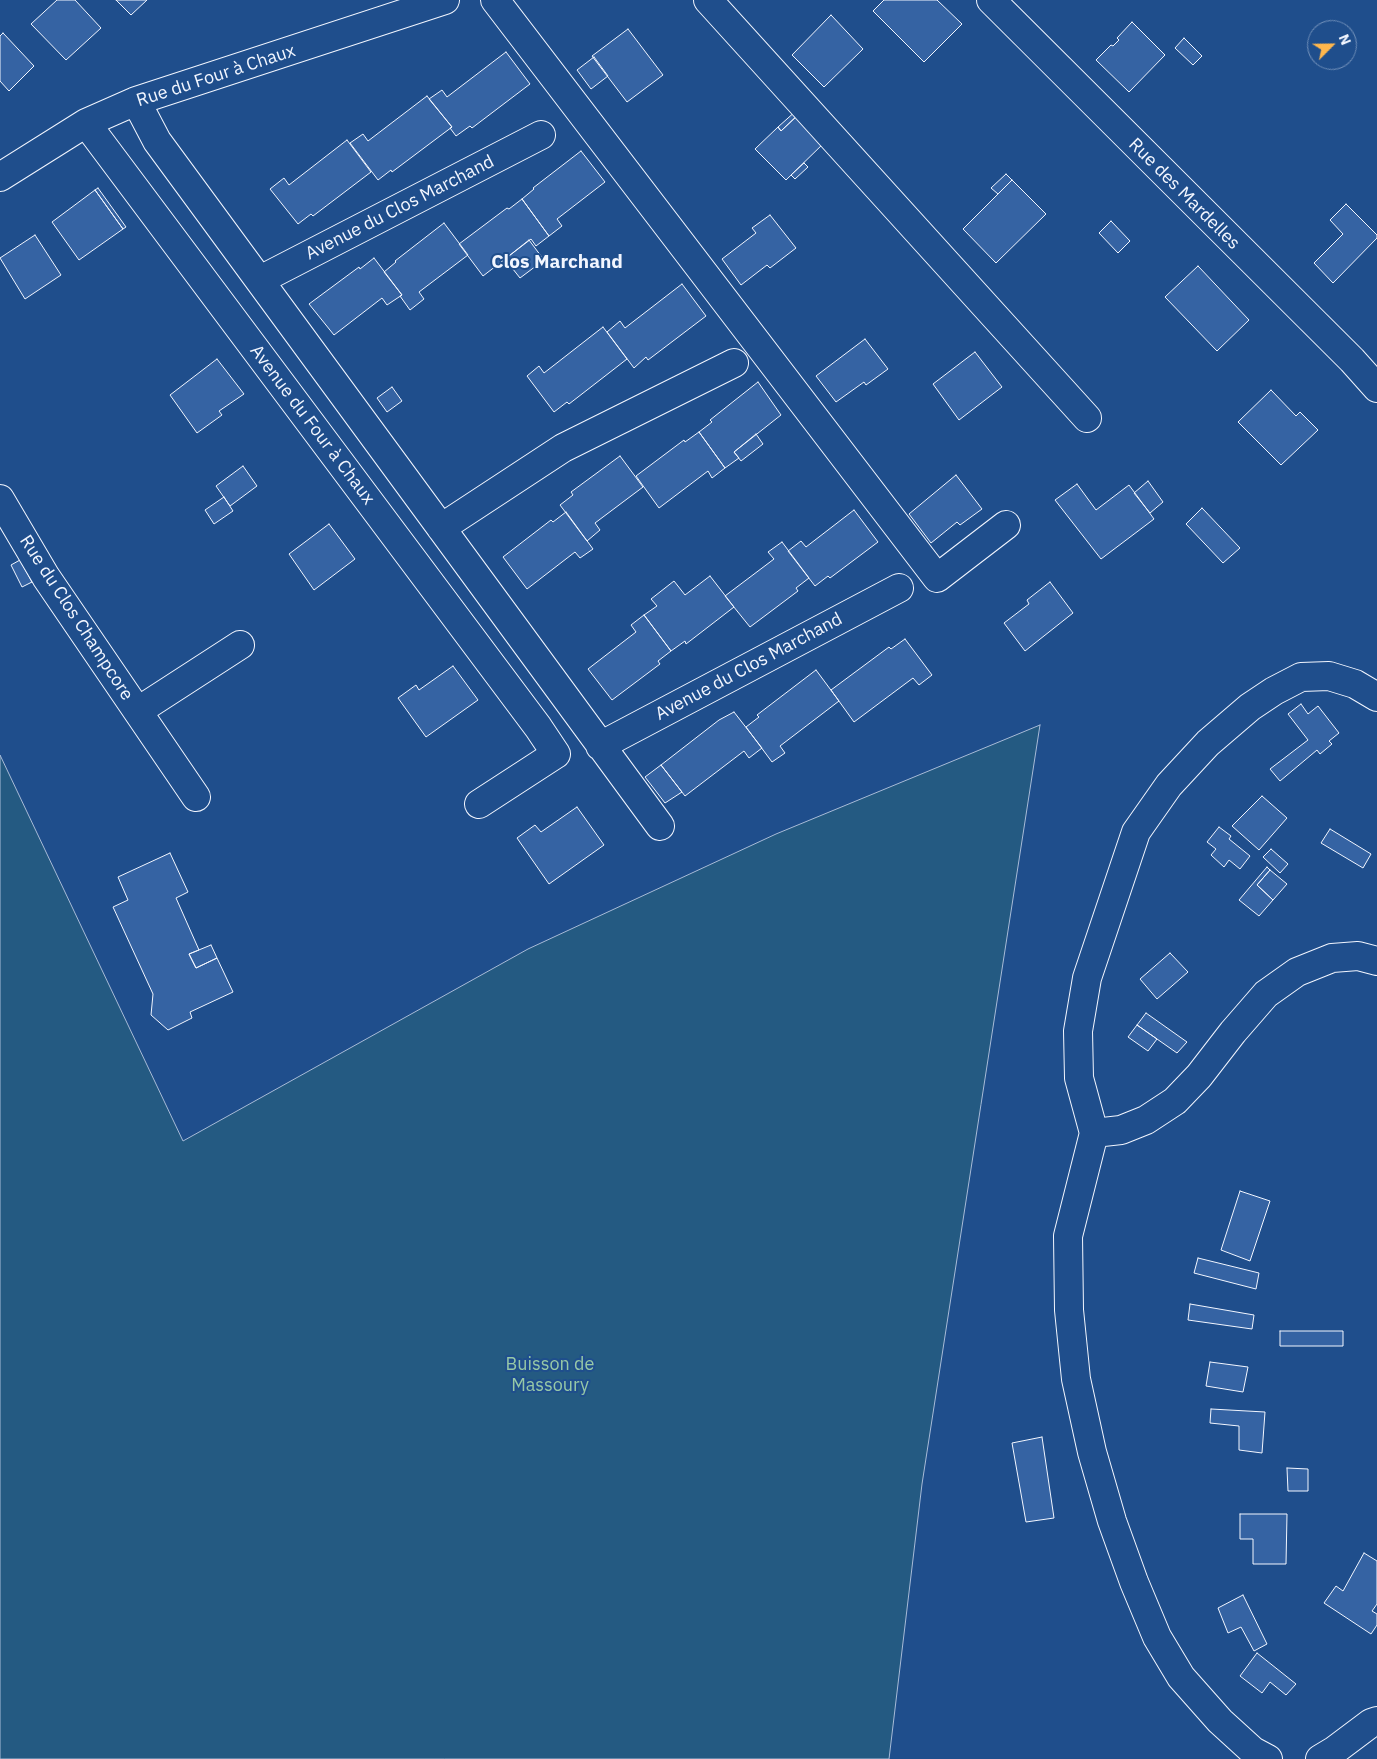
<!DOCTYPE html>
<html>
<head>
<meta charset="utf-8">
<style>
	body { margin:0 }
	#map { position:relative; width:1377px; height:1759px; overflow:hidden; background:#1f4e8c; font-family:"IBM Plex Sans",sans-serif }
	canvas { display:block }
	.north { position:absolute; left:1307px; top:20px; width:50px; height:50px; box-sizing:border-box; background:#1f4e8c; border:1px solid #7391ba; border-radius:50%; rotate:67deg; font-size:14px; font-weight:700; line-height:20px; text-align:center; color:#f2f6ff }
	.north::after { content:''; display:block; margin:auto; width:18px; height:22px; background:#ffb74d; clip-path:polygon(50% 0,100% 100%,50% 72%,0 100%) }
</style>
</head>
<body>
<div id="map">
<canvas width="1377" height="1759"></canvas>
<div class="north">N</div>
</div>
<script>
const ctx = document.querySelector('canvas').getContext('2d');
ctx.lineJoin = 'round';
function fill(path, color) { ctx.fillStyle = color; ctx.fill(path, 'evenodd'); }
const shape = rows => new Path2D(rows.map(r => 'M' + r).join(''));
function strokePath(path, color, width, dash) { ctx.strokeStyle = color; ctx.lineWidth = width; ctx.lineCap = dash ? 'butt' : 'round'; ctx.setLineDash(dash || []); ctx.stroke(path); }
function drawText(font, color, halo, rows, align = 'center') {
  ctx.font = font + ' "IBM Plex Sans",sans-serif'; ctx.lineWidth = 4; ctx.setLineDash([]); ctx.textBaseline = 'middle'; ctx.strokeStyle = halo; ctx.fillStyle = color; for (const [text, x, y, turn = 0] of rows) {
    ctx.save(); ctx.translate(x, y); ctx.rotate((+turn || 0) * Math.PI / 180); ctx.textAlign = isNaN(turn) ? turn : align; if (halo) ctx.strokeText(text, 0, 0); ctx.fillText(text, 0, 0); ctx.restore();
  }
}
const green = shape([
	[1040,725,922,1484,889,1759,0,1759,0,755,183,1141,528,949,776,834,1040,725]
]);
fill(green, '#245a82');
strokePath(green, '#a8bbd7', 1);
const building = shape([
	[57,0,75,0,101,28,66,60,31,24,57,0],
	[116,0,147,0,131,15,116,0],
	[884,0,937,0,962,24,924,62,873,11,884,0],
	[831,15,863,49,824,87,792,55,831,15],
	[1132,22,1165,55,1129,92,1096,60,1111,45,1113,46,1119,40,1117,38,1132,22],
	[628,29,663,75,627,102,592,56,628,29],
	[3,33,34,66,9,91,0,81,0,36,3,33],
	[1184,38,1202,56,1193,65,1175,48,1184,38],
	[506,52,530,84,472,128,470,126,456,136,450,128,452,127,429,99,442,90,447,97,506,52],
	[594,57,608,76,591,89,577,70,594,57],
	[427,96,452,127,392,172,391,170,378,180,350,143,363,134,368,141,427,96],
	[797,110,800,113,781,131,778,127,797,110],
	[800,113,826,141,786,180,755,149,778,127,781,131,800,113],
	[347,140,371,172,313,216,311,214,298,224,270,189,284,178,289,185,347,140],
	[581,151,605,182,557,219,562,226,549,236,522,199,534,189,533,188,581,151],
	[804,163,808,167,795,179,791,175,804,163],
	[1006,174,1012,180,998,194,991,188,1006,174],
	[1012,180,1046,214,996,263,963,229,1012,180],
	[98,188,126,227,123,229,95,190,98,188],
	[95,190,123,229,79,260,52,222,95,190],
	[522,199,549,236,536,246,531,239,483,276,459,244,507,208,509,209,522,199],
	[1346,204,1377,235,1377,238,1333,283,1314,263,1343,234,1330,220,1346,204],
	[770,215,796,248,770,268,767,265,741,285,722,259,756,233,752,228,770,215],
	[1111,221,1130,241,1118,253,1099,233,1111,221],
	[444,223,468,255,419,292,424,299,410,310,400,296,402,295,384,272,396,262,395,261,444,223],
	[35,235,61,275,25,299,0,258,35,235],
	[529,240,544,260,520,278,505,259,529,240],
	[374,258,402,295,387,305,382,298,334,335,309,304,359,267,360,269,374,258],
	[1198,266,1249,320,1217,351,1165,297,1198,266],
	[682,284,706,316,648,360,646,357,634,368,607,332,620,321,625,328,682,284],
	[603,327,627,359,569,404,567,402,554,412,527,376,539,366,544,373,603,327],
	[865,339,888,369,866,385,864,382,836,402,816,376,865,339],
	[975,352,1002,387,959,420,933,384,975,352],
	[217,359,244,394,219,411,222,415,197,433,170,395,217,359],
	[758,382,781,415,734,452,739,458,725,468,699,432,712,422,710,420,758,382],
	[392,387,402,401,387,412,377,398,392,387],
	[1271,390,1296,416,1300,412,1318,430,1281,465,1238,422,1271,390],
	[699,432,725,468,712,478,708,471,659,508,636,476,684,440,685,442,699,432],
	[756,434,763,444,741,461,734,452,756,434],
	[620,456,643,487,595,523,600,530,587,541,560,505,573,495,571,492,620,456],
	[243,466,257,486,230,506,216,486,243,466],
	[956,475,982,509,960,525,957,522,931,543,909,514,956,475],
	[1148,481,1163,502,1150,513,1134,493,1148,481],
	[1077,484,1096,510,1129,485,1154,519,1101,559,1055,500,1077,484],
	[224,497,233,511,214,524,205,510,224,497],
	[1202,508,1240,548,1223,563,1186,524,1202,508],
	[854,510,878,542,830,578,828,576,815,586,788,551,801,541,806,547,854,510],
	[566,512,593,549,580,558,575,552,527,589,503,557,551,520,553,522,566,512],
	[329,524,355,559,314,590,289,554,329,524],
	[782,542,809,578,796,588,798,591,750,627,725,596,774,559,768,552,782,542],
	[20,560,32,582,22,587,11,565,20,560],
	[710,576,734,607,686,644,685,641,671,651,644,615,657,606,651,599,674,581,685,595,710,576],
	[1050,582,1073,613,1025,651,1004,623,1029,604,1027,600,1050,582],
	[644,615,671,651,658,661,660,664,612,700,588,669,636,632,631,625,644,615],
	[905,639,932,675,919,685,913,678,854,722,831,690,889,647,891,649,905,639],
	[453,666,478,700,426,737,398,698,416,685,419,690,453,666],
	[816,670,839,701,780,746,785,753,772,762,746,727,759,717,757,715,816,670],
	[1301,704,1308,714,1318,706,1339,733,1329,741,1332,744,1320,754,1317,750,1280,781,1270,769,1308,740,1288,714,1301,704],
	[734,712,762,748,749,758,744,751,685,796,661,765,719,720,734,712],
	[661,765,682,792,665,803,645,777,661,765],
	[1262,796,1287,818,1259,850,1232,826,1262,796],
	[577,807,604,845,549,884,517,838,535,825,541,832,577,807],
	[1219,827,1231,836,1229,839,1250,856,1240,869,1229,860,1224,867,1211,855,1216,849,1207,842,1219,827],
	[1330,829,1371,854,1363,868,1321,843,1330,829],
	[1271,849,1288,864,1280,873,1263,857,1271,849],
	[170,853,188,892,176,898,199,950,189,954,196,968,217,958,233,992,190,1012,192,1018,168,1030,151,1015,153,994,113,907,128,900,118,877,170,853],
	[1267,867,1270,870,1257,885,1273,900,1259,916,1239,900,1267,867],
	[1270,870,1287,884,1273,900,1257,885,1270,870],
	[211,945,217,958,196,968,189,954,211,945],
	[1170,953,1188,972,1157,999,1140,979,1170,953],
	[1146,1013,1187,1042,1177,1053,1137,1025,1146,1013],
	[1137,1025,1157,1039,1148,1051,1128,1037,1137,1025],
	[1240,1191,1270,1201,1250,1261,1221,1250,1240,1191],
	[1198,1258,1259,1273,1256,1289,1194,1273,1198,1258],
	[1190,1304,1254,1315,1252,1329,1188,1320,1190,1304],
	[1280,1331,1343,1331,1343,1346,1280,1346,1280,1331],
	[1210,1362,1248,1367,1243,1392,1206,1386,1210,1362],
	[1211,1409,1265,1412,1262,1453,1239,1450,1239,1426,1210,1423,1211,1409],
	[1042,1437,1054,1518,1026,1522,1012,1443,1042,1437],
	[1287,1468,1308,1469,1308,1491,1288,1491,1287,1468],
	[1240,1514,1287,1514,1286,1564,1253,1564,1253,1539,1240,1539,1240,1514],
	[1364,1553,1377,1561,1377,1604,1372,1611,1377,1614,1377,1625,1371,1634,1324,1603,1336,1586,1343,1591,1364,1553],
	[1243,1595,1267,1644,1254,1651,1241,1627,1228,1633,1218,1608,1243,1595],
	[1257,1653,1296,1684,1286,1695,1270,1682,1262,1693,1240,1676,1257,1653]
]);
fill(building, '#3563a3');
strokePath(building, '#f2f6ff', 1);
const minor = shape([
	[495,0,937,578,1006,525],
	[708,0,1087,418],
	[991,0,1352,360,1377,388],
	[136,101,157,141,660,826],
	[86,123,538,727,556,754,479,804],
	[0,177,86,123,136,101,445,0],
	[260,280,541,135],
	[0,499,46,577,196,797],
	[441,528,563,448,734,363],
	[138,711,240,645],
	[600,746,899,588],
	[1094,1133,1079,1078,1078,1031,1087,978,1136,832,1169,785,1208,743,1250,707,1274,691,1301,677,1329,676,1355,684,1377,697],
	[1268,1759,1253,1751,1220,1721,1181,1677,1157,1637,1134,1582,1112,1521,1092,1452,1076,1379,1069,1310,1068,1236,1094,1133,1121,1130,1146,1120,1175,1101,1199,1076,1233,1032,1266,994,1297,972,1332,958,1358,956,1377,961],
	[1320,1759,1335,1750,1371,1723,1377,1721]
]);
strokePath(minor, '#f2f6ff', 30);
strokePath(minor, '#1f4e8c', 28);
drawText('18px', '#f2f6ff', '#1f4e8c', [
	["Rue du Four à Chaux",216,76,-18],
	["Rue des Mardelles",1184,194,45],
	["Avenue du Clos Marchand",400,208,-27],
	["Avenue du Four à Chaux",312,425,53],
	["Rue du Clos Champcore",76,618,57],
	["Avenue du Clos Marchand",749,667,-28]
]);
drawText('18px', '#97c8a6', '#1f4e8c', [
	["Buisson de",550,1365],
	["Massoury",550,1386]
]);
drawText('bold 19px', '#f2f6ff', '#1f4e8c', [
	["Clos Marchand",557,263]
]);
</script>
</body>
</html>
